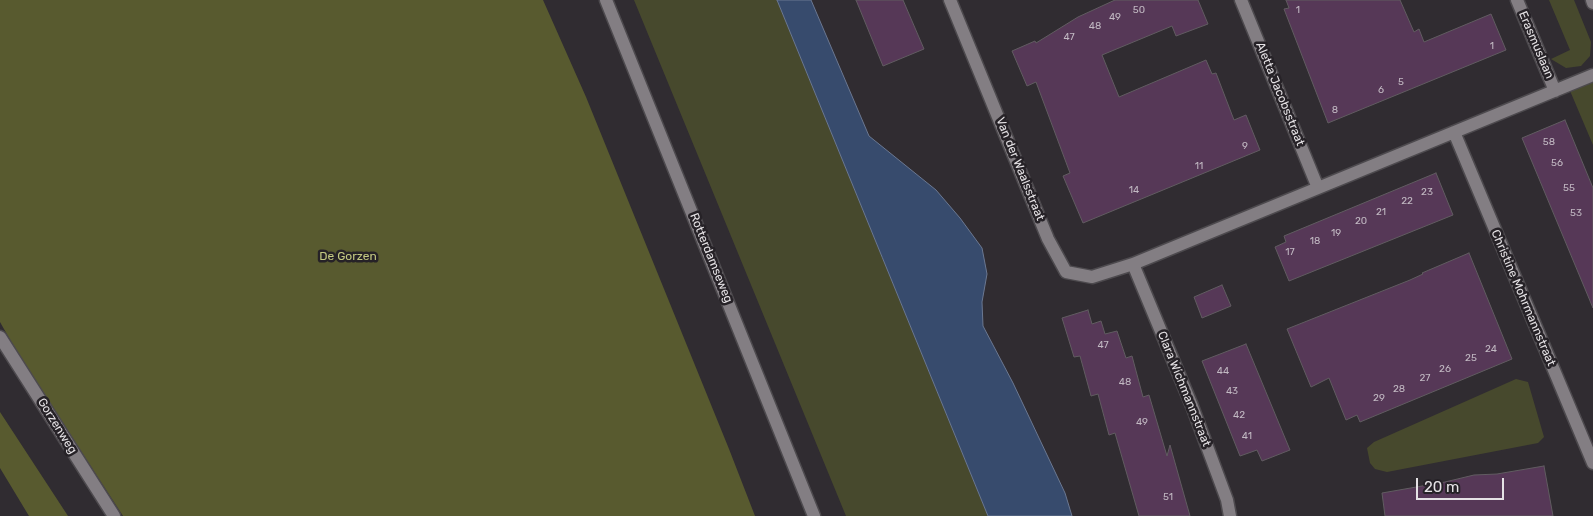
<!DOCTYPE html>
<html>
<head>
<meta charset="utf-8">
<style>
	body { margin:0 }
	#map { position:relative; width:1593px; height:516px; overflow:hidden; background:#302c31; font-family:Rubik,sans-serif }
	canvas { display:block }
	.scale { position:absolute; left:1416px; top:478px; width:88px; height:22px; box-sizing:border-box; border:2px solid #e5e2e5; border-top:0; padding-left:6px; font-size:15px; line-height:18px; white-space:nowrap; color:#e5e2e5; -webkit-text-stroke:4px #262227; paint-order:stroke }
</style>
</head>
<body>
<div id="map">
<canvas width="1593" height="516"></canvas>
<div class="scale">20 m</div>
</div>
<script>
const ctx = document.querySelector('canvas').getContext('2d');
ctx.lineJoin = 'round';
function fill(path, color) { ctx.fillStyle = color; ctx.fill(path, 'evenodd'); }
const shape = rows => new Path2D(rows.map(r => 'M' + r).join(''));
function strokePath(path, color, width, dash) { ctx.strokeStyle = color; ctx.lineWidth = width; ctx.lineCap = dash ? 'butt' : 'round'; ctx.setLineDash(dash || []); ctx.stroke(path); }
function drawText(font, color, halo, rows, align = 'center') {
  ctx.font = font + ' Rubik,sans-serif'; ctx.lineWidth = 5; ctx.setLineDash([]); ctx.textBaseline = 'middle'; ctx.strokeStyle = halo; ctx.fillStyle = color; for (const [text, x, y, turn = 0] of rows) {
    ctx.save(); ctx.translate(x, y); ctx.rotate((+turn || 0) * Math.PI / 180); ctx.textAlign = isNaN(turn) ? turn : align; if (halo) ctx.strokeText(text, 0, 0); ctx.fillText(text, 0, 0); ctx.restore();
  }
}
fill(shape([
	[634,0,777,0,988,516,846,516],
	[1549,0,1574,0,1591,42,1590,56,1581,66,1566,68,1551,59,1570,50],
	[1593,80,1593,145,1568,86],
	[1516,379,1528,382,1544,437,1538,443,1387,472,1375,469,1370,463,1367,448,1374,442]
]), '#47492d');
fill(shape([
	[0,0,543,0,586,97,729,449,755,516,123,516,21,359,0,322],
	[0,412,68,516,29,516,0,468]
]), '#585a2f');
const water = shape([
	[777,0,811,0,869,136,936,190,960,218,982,248,987,274,982,302,983,326,1013,383,1065,493,1072,516,988,516,777,0]
]);
fill(water, '#374b6d');
strokePath(water, '#6b7891', 1);
const building = shape([
	[856,0,903,0,924,49,883,66,856,0],
	[1115,0,1198,0,1208,24,1176,36,1172,26,1102,55,1119,97,1206,60,1212,74,1216,73,1234,120,1246,115,1260,150,1083,223,1063,176,1070,173,1036,82,1027,86,1012,51,1035,41,1036,43,1078,17,1115,0],
	[1286,0,1400,0,1414,32,1419,29,1424,42,1491,14,1506,50,1328,123,1284,9,1289,8,1286,0],
	[1565,120,1593,188,1593,308,1522,138,1565,120],
	[1436,173,1453,215,1289,281,1275,247,1286,242,1284,236,1436,173],
	[1469,253,1512,359,1360,422,1357,415,1346,420,1329,378,1311,387,1287,329,1410,280,1423,274,1422,273,1469,253],
	[1222,285,1231,306,1202,318,1194,297,1222,285],
	[1088,310,1092,324,1101,321,1105,334,1117,331,1126,358,1132,356,1143,397,1149,395,1167,456,1170,445,1190,516,1139,516,1115,433,1109,435,1098,394,1091,396,1080,356,1074,357,1062,318,1088,310],
	[1246,344,1290,450,1262,461,1257,450,1240,456,1202,361,1246,344],
	[1544,466,1553,516,1385,516,1382,493,1445,482,1474,475,1497,474,1544,466]
]);
fill(building, '#563857');
strokePath(building, '#615c61', 1);
const minor = shape([
	[950,0,1048,239,1066,272,1092,277,1133,264,1593,75],
	[1241,0,1318,188],
	[1517,0,1555,91],
	[1592,0,1593,3],
	[1454,132,1593,463],
	[1133,264,1192,406,1227,500,1230,516],
	[0,337,114,516]
]);
const secondary = shape([
	[606,0,814,516]
]);
strokePath(minor, '#4d4a4e', 15);
strokePath(secondary, '#4d4a4e', 15);
strokePath(minor, '#837e83', 12);
strokePath(secondary, '#837e83', 12);
drawText('10px', '#c1b8c2', null, [
	["50",1139,10],
	["1",1298,10],
	["49",1115,17],
	["48",1095,26],
	["47",1069,37],
	["1",1492,46],
	["5",1401,82],
	["6",1381,90],
	["8",1335,110],
	["58",1549,142],
	["9",1245,146],
	["56",1557,163],
	["11",1199,166],
	["55",1569,188],
	["14",1134,190],
	["23",1427,192],
	["22",1407,201],
	["21",1381,212],
	["53",1576,213],
	["20",1361,221],
	["19",1336,233],
	["18",1315,241],
	["17",1290,252],
	["47",1103,345],
	["24",1491,349],
	["25",1471,358],
	["26",1445,369],
	["44",1223,371],
	["27",1425,378],
	["48",1125,382],
	["28",1399,389],
	["43",1232,391],
	["29",1379,398],
	["42",1239,415],
	["49",1142,422],
	["41",1247,436],
	["51",1168,497]
]);
drawText('12px', '#e5e2e5', '#262227', [
	["Erasmuslaan",1536,45,67],
	["Aletta Jacobsstraat",1280,94,68],
	["Van der Waalsstraat",1020,169,68],
	["Rotterdamseweg",711,258,68],
	["Christine Mohrmannstraat",1523,298,67],
	["Clara Wichmannstraat",1184,389,68],
	["Gorzenweg",57,426,58]
]);
drawText('12px', '#c3c881', '#262227', [
	["De Gorzen",348,257]
]);
</script>
</body>
</html>
